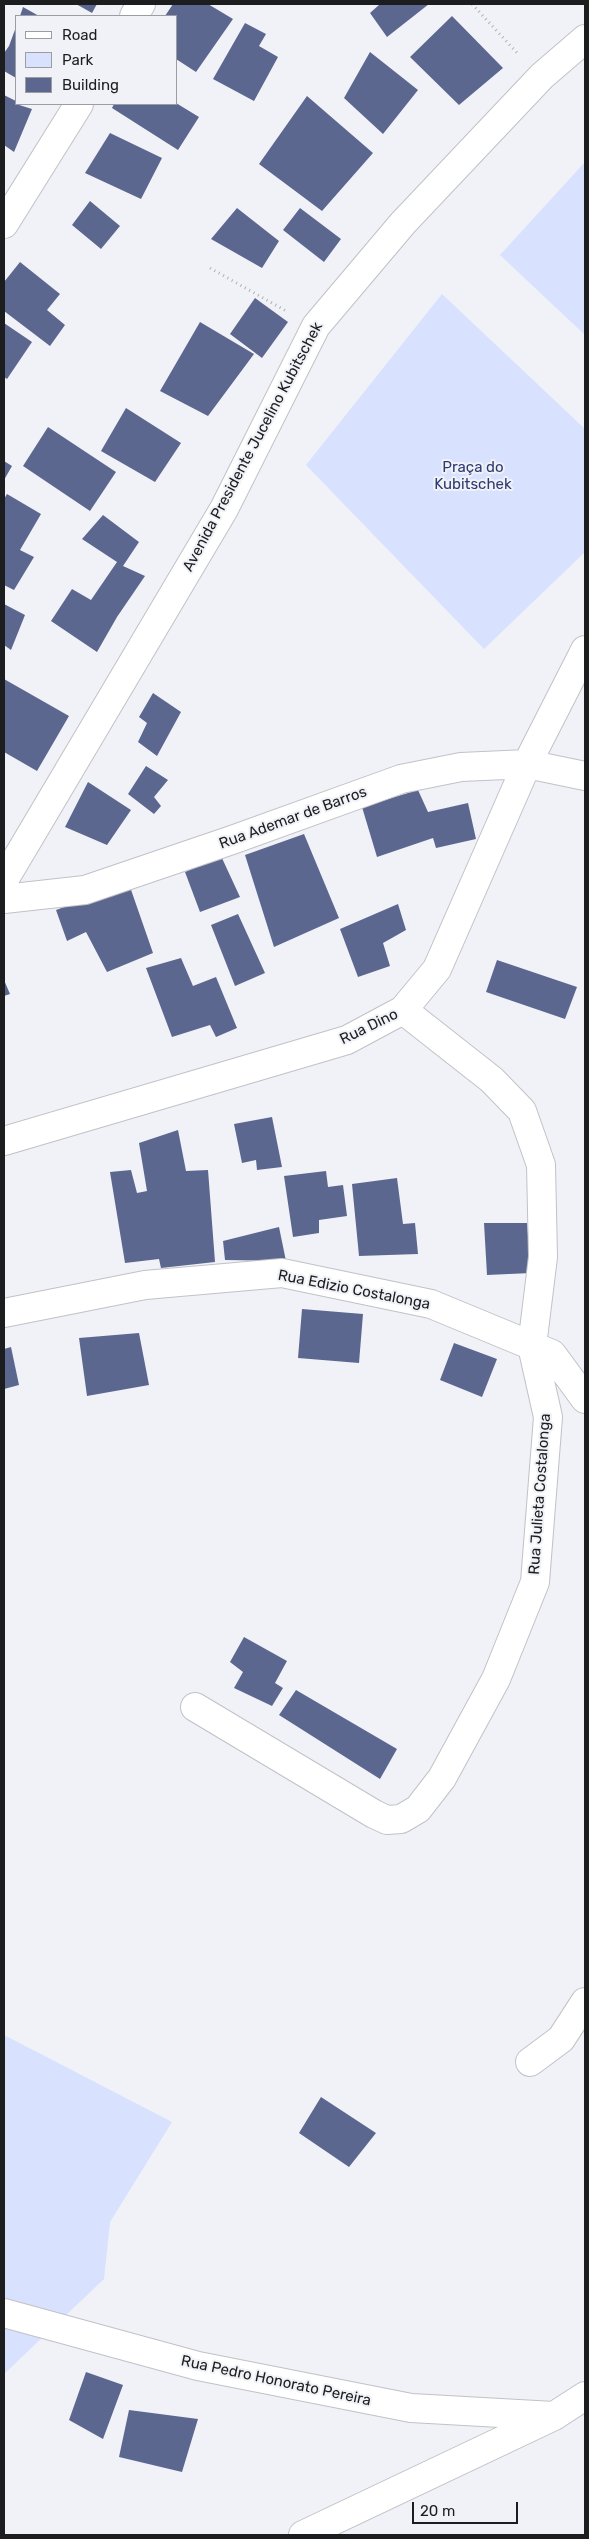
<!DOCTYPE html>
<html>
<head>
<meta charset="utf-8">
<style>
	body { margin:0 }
	#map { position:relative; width:589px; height:2539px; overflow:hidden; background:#f0f2f7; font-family:Rubik,sans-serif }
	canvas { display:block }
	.frame { position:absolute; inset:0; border:5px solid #1c1d1e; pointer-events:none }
	.legend { position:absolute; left:15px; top:15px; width:162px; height:90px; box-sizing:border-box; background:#f0f2f7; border:1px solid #9b9da0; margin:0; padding:6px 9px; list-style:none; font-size:15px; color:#1c1d1e }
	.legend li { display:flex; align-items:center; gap:10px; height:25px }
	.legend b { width:25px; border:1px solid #9b9da0 }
	.scale { position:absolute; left:412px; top:2502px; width:106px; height:22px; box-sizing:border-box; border:2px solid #1c1d1e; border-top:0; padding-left:6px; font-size:15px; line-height:18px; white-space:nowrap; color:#1c1d1e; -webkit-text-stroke:4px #f0f2f7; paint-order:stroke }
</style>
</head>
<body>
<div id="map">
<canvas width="589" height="2539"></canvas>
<div class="frame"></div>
<ul class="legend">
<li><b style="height:6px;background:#fff"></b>Road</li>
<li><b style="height:14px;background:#d8e1fe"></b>Park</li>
<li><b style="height:14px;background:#5c6790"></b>Building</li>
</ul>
<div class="scale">20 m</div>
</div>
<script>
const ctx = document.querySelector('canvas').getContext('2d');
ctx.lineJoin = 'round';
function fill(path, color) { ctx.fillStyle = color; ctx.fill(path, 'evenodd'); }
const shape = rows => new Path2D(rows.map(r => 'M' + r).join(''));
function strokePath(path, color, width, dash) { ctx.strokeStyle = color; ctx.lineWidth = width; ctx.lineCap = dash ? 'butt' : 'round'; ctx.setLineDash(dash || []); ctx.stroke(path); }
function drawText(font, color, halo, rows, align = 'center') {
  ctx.font = font + ' Rubik,sans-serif'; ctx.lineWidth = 4; ctx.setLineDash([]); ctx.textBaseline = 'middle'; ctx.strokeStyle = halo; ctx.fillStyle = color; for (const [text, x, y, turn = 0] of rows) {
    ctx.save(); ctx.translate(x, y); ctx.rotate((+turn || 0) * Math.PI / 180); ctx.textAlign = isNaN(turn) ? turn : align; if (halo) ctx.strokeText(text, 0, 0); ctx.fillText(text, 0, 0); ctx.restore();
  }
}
fill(shape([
	[585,162,585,335,500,255],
	[442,294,585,429,585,552,484,649,306,465],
	[4,2035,172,2122,110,2222,104,2279,4,2374]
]), '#d8e1fe');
fill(shape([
	[76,4,97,4,92,13],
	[173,4,208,4,233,19,196,72,176,59,176,16,165,16],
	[380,4,429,4,387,37,370,13],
	[23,7,39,16,20,16],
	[452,16,503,68,459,105,410,57],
	[245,23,266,34,259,46,278,57,254,101,213,79],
	[16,27,16,78,4,71,4,53,9,46],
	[370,52,418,90,383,134,344,98],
	[4,95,16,101,16,104,32,109,14,152,4,145],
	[307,96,373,153,322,211,259,164],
	[176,103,199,117,178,150,112,108,114,104],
	[110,133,162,158,141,199,85,173],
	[90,201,120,226,101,249,72,225],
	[237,208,279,241,262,268,211,239],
	[300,208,341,239,324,262,283,230],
	[20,262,60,294,47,310,65,325,50,346,4,311,4,282],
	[255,298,288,322,262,358,230,334],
	[200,322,254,354,208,416,160,391],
	[4,323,32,342,7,379,4,377],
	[126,408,181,443,155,482,101,451],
	[48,427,116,472,90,511,23,466],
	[4,461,12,466,4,480],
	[7,494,41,514,20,550,34,557,14,590,4,585,4,499],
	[103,515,139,542,123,566,145,576,117,617,97,652,51,621,72,589,91,600,117,562,82,539],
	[4,604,25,615,11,650,4,645],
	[4,679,69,716,37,771,4,752],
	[153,693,181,712,157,756,138,742,147,723,139,717],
	[146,766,168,780,154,797,161,806,154,814,128,794],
	[88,782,131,810,107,845,65,827],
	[418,790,428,812,468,803,476,839,436,848,433,838,377,857,362,807],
	[304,834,339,918,274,947,245,855],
	[221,856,240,897,200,912,185,872],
	[129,884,153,953,107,972,86,932,67,941,56,910],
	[398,904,406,930,383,943,390,966,358,977,340,929],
	[238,914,265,973,235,986,211,925],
	[181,958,193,986,216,977,237,1028,216,1037,210,1025,172,1037,146,968],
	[497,960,577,987,565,1019,486,992],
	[4,980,10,994,4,996],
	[272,1117,282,1167,257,1170,256,1160,242,1163,234,1124],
	[178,1130,186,1171,208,1170,215,1262,161,1268,159,1259,125,1263,110,1172,131,1170,137,1193,147,1191,139,1143],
	[326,1171,328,1187,343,1185,347,1216,319,1220,319,1233,293,1237,284,1176],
	[397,1178,403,1224,415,1223,418,1254,359,1256,352,1184],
	[484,1223,527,1223,531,1273,487,1275],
	[279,1227,286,1261,225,1260,223,1241],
	[302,1309,363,1314,359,1363,298,1358],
	[139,1333,149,1385,87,1396,79,1338],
	[454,1343,497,1359,482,1397,440,1380],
	[11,1347,19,1385,4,1389,4,1349],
	[244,1637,287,1661,275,1683,283,1688,272,1706,234,1688,243,1672,230,1662],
	[296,1690,397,1749,380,1779,279,1715],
	[321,2097,376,2133,349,2167,299,2133],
	[86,2372,123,2385,103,2439,69,2420],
	[129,2410,198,2419,182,2472,119,2457]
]), '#5c6790');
const minor = shape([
	[134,16,141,4],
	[4,224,79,104],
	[4,880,224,509,316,326,403,223,542,76,585,39],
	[4,899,85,890,232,840,401,779,461,767,527,764,585,776],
	[4,1141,347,1040,403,1010,437,969,527,764,585,650],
	[4,1313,145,1285,282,1273,431,1304,552,1354,585,1399],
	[195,1707,374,1814,387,1820,401,1819,418,1809,442,1778,496,1679,535,1582,548,1417,532,1346,543,1257,541,1165,522,1111,492,1080,403,1010],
	[530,2062,561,2039,585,2002],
	[4,2313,198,2366,411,2408,554,2416],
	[303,2535,554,2416,585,2396]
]);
strokePath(minor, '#c1c2c7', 30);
strokePath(shape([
	[472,4,519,55],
	[210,268,288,312]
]), '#b0b1b5', 3, [1, 4]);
strokePath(minor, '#fff', 28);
drawText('15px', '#1c1d1e', '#f0f2f7', [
	["Avenida Presidente Jucelino Kubitschek",253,447,-62],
	["Rua Ademar de Barros",293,818,-20],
	["Rua Dino",369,1027,-26],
	["Rua Edizio Costalonga",354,1290,11],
	["Rua Julieta Costalonga",540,1494,-86],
	["Rua Pedro Honorato Pereira",276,2381,12]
]);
drawText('15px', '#2e3a71', '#f0f2f7', [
	["Praça do",473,468],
	["Kubitschek",473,485]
]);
</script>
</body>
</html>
